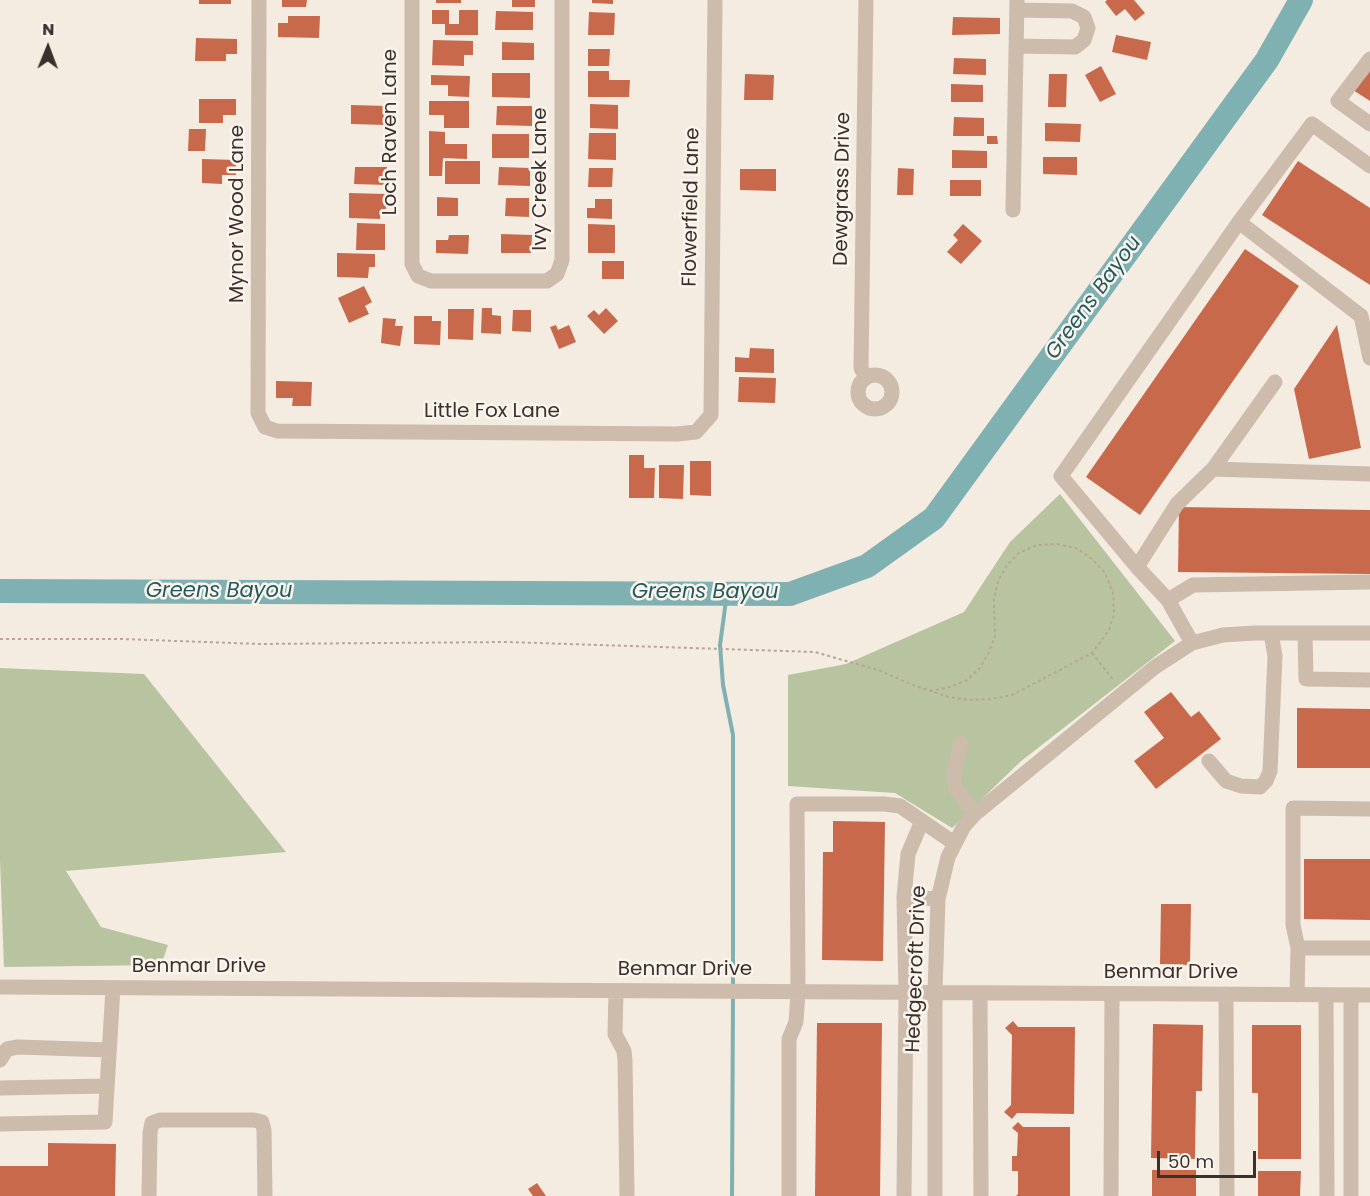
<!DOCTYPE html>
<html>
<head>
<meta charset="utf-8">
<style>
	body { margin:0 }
	#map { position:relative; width:1370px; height:1196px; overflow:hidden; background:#f4ebe1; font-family:Poppins,sans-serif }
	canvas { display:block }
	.north { position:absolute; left:18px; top:18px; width:60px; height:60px; -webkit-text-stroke:4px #fbf5ee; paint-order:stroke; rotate:1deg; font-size:16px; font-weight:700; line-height:24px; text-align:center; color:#3b302b }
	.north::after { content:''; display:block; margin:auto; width:21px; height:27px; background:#3b302b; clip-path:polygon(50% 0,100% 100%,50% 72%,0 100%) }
	.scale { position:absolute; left:1157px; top:1151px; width:99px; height:27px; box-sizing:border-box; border:3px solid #3b302b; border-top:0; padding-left:8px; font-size:18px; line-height:21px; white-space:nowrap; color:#3b302b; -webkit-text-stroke:4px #fbf5ee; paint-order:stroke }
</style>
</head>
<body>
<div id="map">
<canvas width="1370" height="1196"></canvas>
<div class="north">N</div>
<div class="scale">50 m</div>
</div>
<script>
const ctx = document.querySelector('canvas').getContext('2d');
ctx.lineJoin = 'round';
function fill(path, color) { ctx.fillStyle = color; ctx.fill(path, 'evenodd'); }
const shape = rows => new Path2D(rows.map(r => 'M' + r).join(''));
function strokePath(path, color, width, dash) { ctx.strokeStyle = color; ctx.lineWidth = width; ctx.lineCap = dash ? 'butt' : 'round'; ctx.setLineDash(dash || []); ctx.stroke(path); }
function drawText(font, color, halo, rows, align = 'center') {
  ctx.font = font + ' Poppins,sans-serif'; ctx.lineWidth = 5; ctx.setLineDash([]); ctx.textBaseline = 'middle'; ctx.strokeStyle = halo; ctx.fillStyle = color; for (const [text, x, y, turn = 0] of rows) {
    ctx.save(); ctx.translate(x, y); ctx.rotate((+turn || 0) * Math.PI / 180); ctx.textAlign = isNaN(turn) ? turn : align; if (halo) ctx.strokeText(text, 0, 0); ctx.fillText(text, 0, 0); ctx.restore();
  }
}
fill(shape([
	[1060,494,1175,641,1020,762,952,828,895,793,788,786,788,675,846,664,964,612,1010,542],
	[0,668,144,674,286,852,66,871,101,927,168,945,161,965,4,967,0,860]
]), '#b8c4a0');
strokePath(shape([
	[727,593,720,645,723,685,733,735,733,988],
	[732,1196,733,996]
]), '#7fb0b2', 4);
strokePath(shape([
	[0,591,790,594,867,566,934,518,1267,60,1301,0]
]), '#7fb0b2', 24);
fill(shape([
	[199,0,231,0,231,4,199,4],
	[282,0,307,0,306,7,282,7],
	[436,0,461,0,461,3,436,3],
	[512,0,535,0,535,7,512,7],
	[592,0,613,0,613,4,592,3],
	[1107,0,1134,0,1145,13,1135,21,1125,9,1116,16,1105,2],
	[432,10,449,10,449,24,459,24,459,10,478,10,478,35,445,35,445,24,432,24],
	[496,11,533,12,533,30,495,30],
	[589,12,615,13,614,35,588,35],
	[288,16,320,16,319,38,278,37,278,23,288,23],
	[953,17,1000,18,1000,34,952,35],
	[1116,35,1151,42,1147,60,1112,52],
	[196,38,237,39,237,54,226,54,226,61,195,61],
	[433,40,473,41,473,55,464,55,464,66,432,65],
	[502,42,534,43,534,60,502,60],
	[588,49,610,49,609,66,588,66],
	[954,58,986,59,986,75,953,74],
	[1370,64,1370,101,1353,90],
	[1101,66,1116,94,1100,102,1085,75],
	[588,71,609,71,609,80,630,80,629,97,588,97],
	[492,73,530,73,530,98,492,97],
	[745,74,774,75,773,100,744,100],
	[1049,74,1067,74,1066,107,1048,107],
	[431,75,470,76,469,97,448,96,448,85,431,85],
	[951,84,983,85,983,102,951,102],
	[199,99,236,99,236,115,223,115,223,123,199,123],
	[429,101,469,101,469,128,444,128,444,115,429,115],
	[590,104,618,105,618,129,590,128],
	[351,105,387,106,386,125,351,124],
	[497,106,532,106,532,126,496,125],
	[954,117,984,118,984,136,953,136],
	[1045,123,1081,124,1080,142,1045,141],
	[189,129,206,129,205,151,188,151],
	[429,131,445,132,445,144,467,144,467,159,443,158,442,176,429,176],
	[589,133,616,133,616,160,588,159],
	[492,134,529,134,529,158,492,158],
	[987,136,997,136,998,144,987,144],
	[952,150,987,151,987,168,952,168],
	[1043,157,1077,157,1077,175,1043,174],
	[202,159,236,160,236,175,222,175,222,184,202,183],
	[445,161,480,161,480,184,445,184],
	[1298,161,1370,208,1370,285,1262,215],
	[355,167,387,167,387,185,354,184],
	[499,167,530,168,530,186,498,185],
	[589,168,613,168,612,187,588,187],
	[898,168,914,169,913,195,897,195],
	[740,169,776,169,776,191,740,190],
	[950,180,981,180,981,196,950,196],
	[349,193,386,194,386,209,381,209,380,219,349,218],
	[437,197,458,198,458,216,437,216],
	[506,198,529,198,529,217,505,216],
	[595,199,612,199,612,219,587,218,587,208,595,208],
	[357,223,385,224,385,250,356,250],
	[588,224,615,225,615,253,588,253],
	[963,224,982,241,961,264,947,252,958,240,953,235],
	[501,234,532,235,531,253,501,253],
	[449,235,469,235,468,254,436,253,436,240,448,240],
	[1245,249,1299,286,1140,515,1086,477],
	[337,253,375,254,375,267,369,267,368,278,337,277],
	[602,261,624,261,624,279,602,279],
	[364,286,372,302,365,306,369,314,349,323,338,298],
	[482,308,492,308,492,315,501,316,501,334,481,333],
	[606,308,618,321,604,334,587,316,594,310,599,315],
	[448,309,474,309,473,340,448,339],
	[513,310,531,310,531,332,512,331],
	[414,316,432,316,432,321,441,321,440,345,414,344],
	[383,318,396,319,395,326,403,326,400,346,381,343],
	[556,325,558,330,569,325,576,342,559,349,550,327],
	[1337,325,1361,448,1309,459,1294,389],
	[750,348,774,349,774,373,735,372,735,357,749,358],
	[739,377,776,378,775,403,738,402],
	[276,381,312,382,311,406,292,406,293,398,276,398],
	[629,455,644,455,644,468,655,468,654,498,629,498],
	[690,461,711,461,711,496,690,495],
	[659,465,684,465,683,499,659,498],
	[1179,507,1370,510,1370,574,1178,572],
	[1171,692,1191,717,1199,711,1221,739,1156,789,1134,761,1164,738,1144,712],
	[1297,708,1370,709,1370,768,1297,768],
	[833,821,885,822,883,961,822,960,823,852,833,852],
	[1304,859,1370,859,1370,920,1304,919],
	[1161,904,1191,904,1190,965,1160,964],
	[1013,1021,1018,1027,1075,1027,1074,1114,1017,1113,1012,1119,1004,1112,1011,1105,1012,1035,1005,1028],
	[817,1023,882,1023,880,1196,815,1196],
	[1153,1024,1203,1025,1202,1091,1196,1091,1195,1159,1151,1158],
	[1252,1025,1301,1025,1301,1159,1258,1159,1258,1093,1252,1093],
	[1018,1122,1023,1127,1070,1127,1070,1196,1016,1196,1018,1194,1018,1171,1012,1171,1012,1156,1017,1156,1018,1133,1012,1128],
	[48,1143,116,1144,115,1196,0,1196,0,1166,48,1166],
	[1152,1170,1196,1170,1196,1196,1152,1196],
	[1258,1171,1301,1171,1300,1196,1258,1196],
	[537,1183,546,1196,533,1196,528,1189]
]), '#c8694b');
strokePath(shape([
	[1057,544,1076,548,1092,559,1105,573,1113,593,1114,614,1109,630,1092,653,1012,695,991,699,968,700,949,697,931,691,950,687,967,680,980,668,989,652,995,636,994,599,998,581,1007,565,1019,553,1037,545,1057,544],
	[0,639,122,639,260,644,507,642,815,652,881,671,915,686,931,691],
	[1092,653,1114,681]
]), '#b9a596', 2, [3, 3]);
strokePath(shape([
	[259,0,258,413,265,427,277,431,677,434,696,432,711,415,715,0],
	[412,0,412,264,418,276,431,281,547,281,557,274,562,260,562,0],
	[1016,46,1075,47,1084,40,1088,28,1084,17,1072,11,1017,10],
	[1370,59,1338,101,1370,124],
	[1013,210,1017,0],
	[1239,222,1361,316,1370,358],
	'858 392a17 17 0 1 1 34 0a17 17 0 1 1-34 0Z',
	[866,378,861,368,866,0],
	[1213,469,1275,382],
	[1137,567,1177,504,1213,469,1370,474],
	[1168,600,1193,585,1370,582],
	[1305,633,1306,679,1370,680],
	[1192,643,1168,600,1137,567,1061,476,1239,222,1312,124,1370,166],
	[961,743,954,773,955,787,975,814],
	[1209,761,1226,781,1241,786,1260,787,1266,781,1270,771,1275,656,1271,633],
	[904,897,938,899],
	[1298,948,1370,948],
	[0,987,1370,995],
	[616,991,615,1034,624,1051,625,1060,627,1196],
	[980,993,981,1196],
	[1226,994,1227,1196],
	[1297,995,1298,948,1293,925,1293,808,1370,809],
	[1326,995,1327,1196],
	[0,1060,7,1049,18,1047,109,1050],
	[0,1088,107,1086],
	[0,1124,105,1122,113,988],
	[149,1196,150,1133,152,1123,160,1120,254,1120,262,1122,264,1130,265,1196],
	[789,1196,789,1039,796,1022,798,992,797,804,884,804,900,806,954,843],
	[904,1196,906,992,904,897,908,854,922,821],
	[935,1196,935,992,938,899,948,857,964,826,975,814,1155,667,1192,643,1223,635,1255,633,1370,633],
	[1111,1196,1112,994],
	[1351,1196,1351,995]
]), '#cdbbac', 15);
drawText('20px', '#3b302b', '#fbf5ee', [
	["Loch Raven Lane",391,132,-90],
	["Ivy Creek Lane",541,179,-90],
	["Dewgrass Drive",843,189,-89],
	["Flowerfield Lane",692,207,-89],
	["Mynor Wood Lane",238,214,-90],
	["Little Fox Lane",492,412],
	["Benmar Drive",199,967],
	["Hedgecroft Drive",917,969,-88],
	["Benmar Drive",685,970],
	["Benmar Drive",1171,973]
]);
drawText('italic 21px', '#1f5a5e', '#fbf5ee', [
	["Greens Bayou",1094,298,-54],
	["Greens Bayou",219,592],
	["Greens Bayou",705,593]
]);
</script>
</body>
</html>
